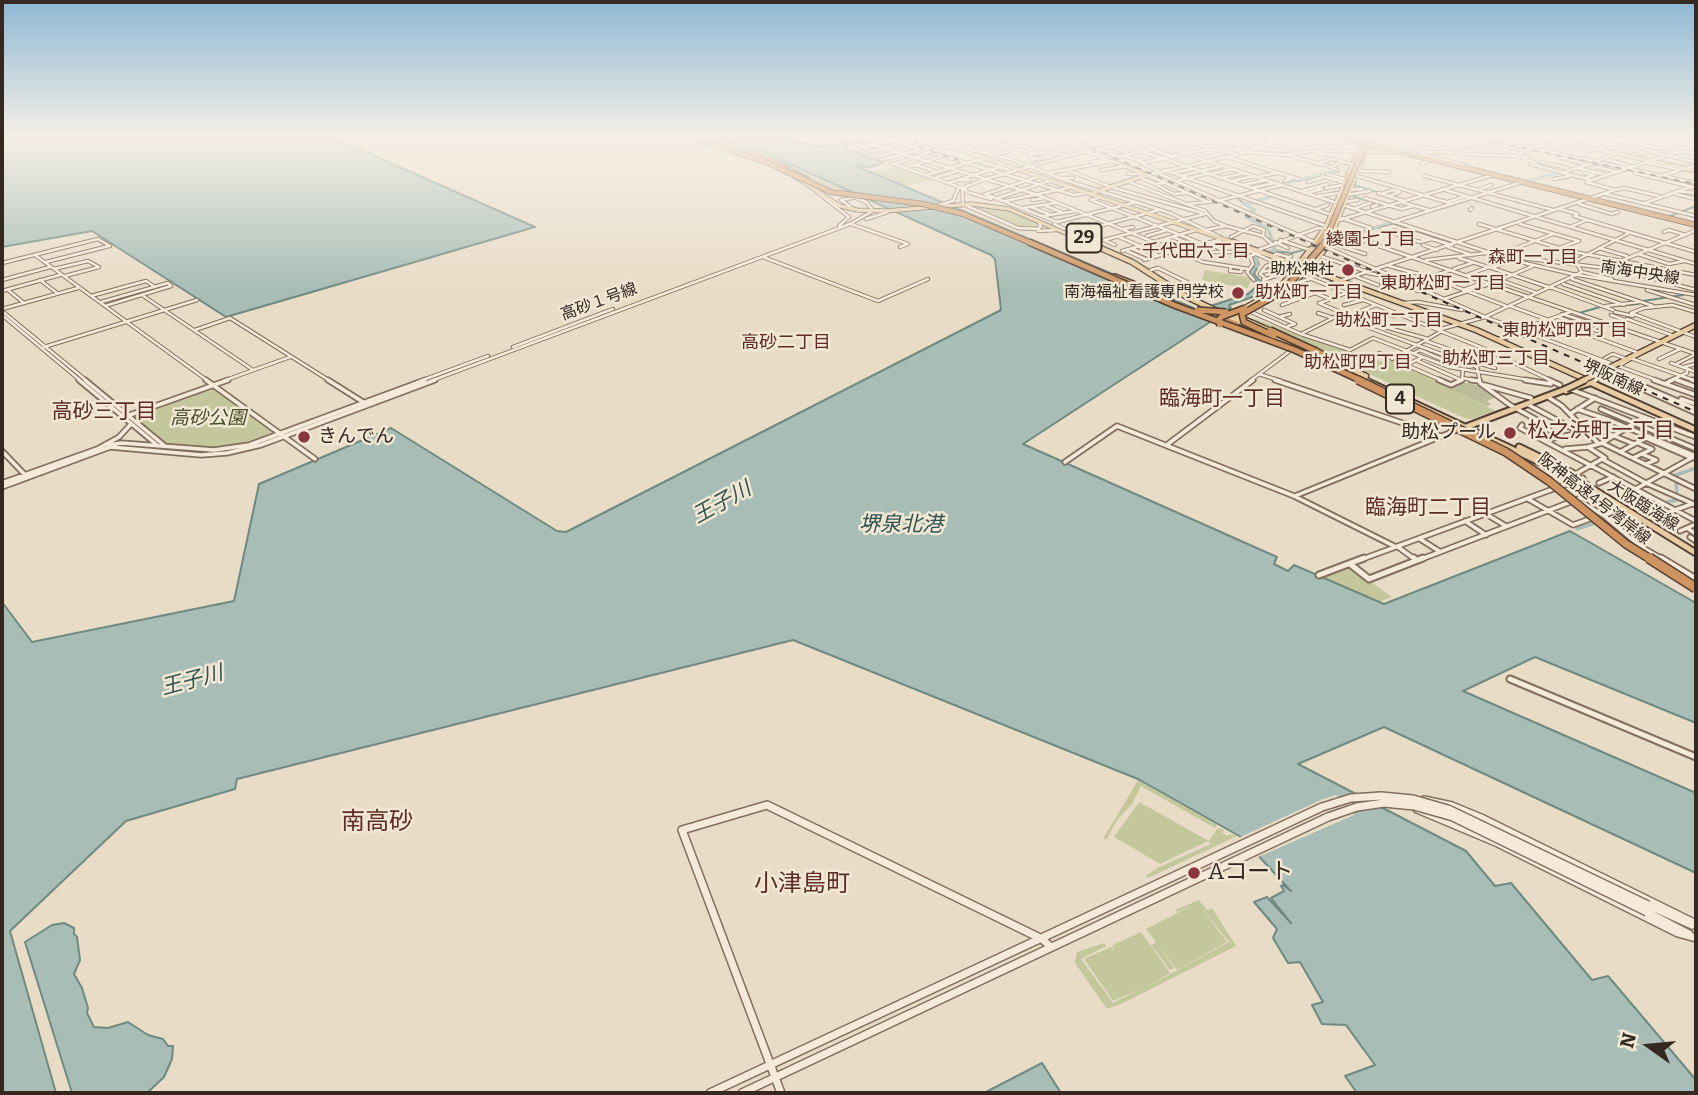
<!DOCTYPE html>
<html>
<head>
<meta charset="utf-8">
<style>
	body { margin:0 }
	#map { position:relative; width:1698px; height:1095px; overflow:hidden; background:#e9dcc7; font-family:Bitter,serif }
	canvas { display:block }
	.frame { position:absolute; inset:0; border:4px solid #342820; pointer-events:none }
	.north { position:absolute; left:1614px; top:1011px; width:70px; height:70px; -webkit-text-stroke:5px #f1e7d5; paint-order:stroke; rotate:285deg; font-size:19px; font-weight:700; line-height:28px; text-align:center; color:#342820 }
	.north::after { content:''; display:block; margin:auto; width:24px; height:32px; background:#342820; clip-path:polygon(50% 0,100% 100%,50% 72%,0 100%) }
</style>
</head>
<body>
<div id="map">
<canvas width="1698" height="1095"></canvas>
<div class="frame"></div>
<div class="north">N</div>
</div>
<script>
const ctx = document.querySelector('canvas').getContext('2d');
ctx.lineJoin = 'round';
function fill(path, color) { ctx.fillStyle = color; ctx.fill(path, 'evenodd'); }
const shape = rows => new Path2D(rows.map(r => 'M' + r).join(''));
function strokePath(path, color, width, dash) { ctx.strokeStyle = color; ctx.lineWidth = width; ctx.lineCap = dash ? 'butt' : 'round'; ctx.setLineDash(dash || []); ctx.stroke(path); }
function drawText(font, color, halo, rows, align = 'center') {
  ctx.font = font + ' Bitter,"Noto Sans JP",serif'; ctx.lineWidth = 5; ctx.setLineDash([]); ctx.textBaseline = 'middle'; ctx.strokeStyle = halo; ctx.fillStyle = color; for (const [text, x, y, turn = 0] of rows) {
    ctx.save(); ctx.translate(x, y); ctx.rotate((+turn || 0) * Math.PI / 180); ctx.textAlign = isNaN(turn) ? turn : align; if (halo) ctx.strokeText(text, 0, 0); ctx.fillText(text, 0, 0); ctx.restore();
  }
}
fill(shape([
	[700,138,717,138,759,151,854,194,822,186],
	[897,166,935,179,906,186,874,173],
	[977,205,1000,209,1027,218,1037,222,1038,227,1020,228,969,206],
	[1205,270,1248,277,1251,280,1248,288,1205,281,1202,279],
	[1245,316,1386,363,1393,359,1451,386,1448,388,1496,411,1472,419,1464,418],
	[213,387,277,434,233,447,207,449,174,446,165,443,132,416],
	[1350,567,1392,597,1379,602,1322,577],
	[1138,780,1217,825,1215,828,1141,786,1132,804,1117,820,1107,839,1103,839],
	[1139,802,1209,841,1218,828,1224,830,1222,833,1227,836,1229,834,1237,836,1148,878,1146,876,1157,868,1211,844,1208,841,1160,864,1114,837],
	[1199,900,1207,910,1212,908,1236,946,1123,1003,1107,1009,1075,963,1077,952,1104,943,1106,946,1081,959,1113,1003,1141,989,1113,1001,1084,959,1111,947,1115,952,1112,946,1115,944,1141,932,1170,973,1145,988,1229,942,1197,902,1227,942,1177,970,1156,943,1174,968,1170,970,1151,945,1156,942,1146,929,1191,906,1177,912,1175,910]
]), '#c4c69c');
fill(shape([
	[1461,382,1483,386,1496,397,1487,401,1491,404,1487,406,1447,388]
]), '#babc9a');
const water = shape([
	[13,138,334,138,535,227,226,317,92,231,2,247,2,141,13,138],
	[717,138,786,138,820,147,857,138,829,147,842,148,875,159,883,163,871,167,856,166,1198,310,1248,294,1256,287,1257,282,1249,272,1255,265,1253,258,1256,258,1259,264,1254,274,1268,290,1265,291,1267,292,1229,305,1231,308,1215,313,1210,322,1023,444,1277,557,1274,564,1288,571,1294,565,1384,604,1570,531,1696,603,1696,723,1535,657,1463,691,1696,793,1696,873,1384,727,1298,764,1466,851,1495,886,1511,883,1592,980,1608,976,1696,1080,1696,1093,1357,1093,1345,1076,1375,1065,1346,1025,1322,1024,1312,1005,1323,1002,1300,962,1288,963,1273,938,1277,929,1254,902,1267,897,1291,923,1271,898,1284,891,1281,886,1283,885,1291,891,1241,837,1138,779,793,640,237,779,235,789,126,821,10,931,56,1093,2,1093,2,602,32,642,234,601,259,484,391,428,557,531,566,532,1001,310,995,259,991,255,759,150,717,138],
	[64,923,74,928,74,934,77,937,80,960,74,974,82,988,88,1008,87,1013,94,1027,108,1028,128,1022,148,1035,163,1039,168,1046,173,1046,172,1059,164,1077,147,1093,72,1093,25,942,52,925,64,923],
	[1042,1063,1061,1093,984,1093,1042,1063]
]);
fill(water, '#a7bdb5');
strokePath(water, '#6f8a81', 2);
fill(shape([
	[1362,793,1388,807,1353,812,1354,815,1256,858,1236,839,1321,800,1336,795,1339,797]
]), '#e9dcc7');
strokePath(shape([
	[1356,182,1354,185,1377,192],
	[1334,191,1338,192],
	[1349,195,1384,206],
	[1237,198,1245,204],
	[1670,216,1696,206],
	[1275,251,1292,253,1304,250],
	[1643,301,1683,295],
	[1616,306,1638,304],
	[1579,313,1600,307]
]), '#6f8a81', 2);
strokePath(shape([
	[1643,507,1677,500,1676,475,1696,468],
	[1577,529,1622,514]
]), '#a7bdb5', 3.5);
strokePath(shape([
	[1522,183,1575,168],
	[1284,184,1338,171],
	[1442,208,1478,197],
	[1335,240,1391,223],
	[1273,244,1268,228,1246,217,1255,210,1245,204,1273,196]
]), '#a7bdb5', 3.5);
strokePath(shape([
	[1257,266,1255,257,1275,251,1272,242]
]), '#a7bdb5', 4.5);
const minorFar3 = shape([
	[831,138,846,140,841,138],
	[851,138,1038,195,1203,262,1248,269],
	[868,138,883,143],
	[954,138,960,138],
	[972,138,1035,154],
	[1017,138,1037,147],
	[1032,138,1047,144],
	[1052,138,1111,161],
	[1072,138,1118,157,1196,138],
	[1102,138,1371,228],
	[1137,138,1512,260,1572,274,1696,295],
	[1179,138,1192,140],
	[1202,138,1213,141],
	[1226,138,1241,142],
	[1254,138,1270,142],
	[1328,138,1343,143],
	[1381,138,1394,138],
	[1405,138,1434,146,1447,143,1427,138],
	[1414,138,1437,144],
	[1461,138,1521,154],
	[1485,138,1696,183],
	[1578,138,1603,141,1646,154],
	[1599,138,1696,154],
	[1624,138,1634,140],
	[1652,138,1677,143],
	[1110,140,1123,138],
	[1312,140,1328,138],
	[1370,140,1406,150],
	[1446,140,1457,140,1449,138],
	[1690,140,1680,143,1693,146,1694,150],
	[893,141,1074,195,1087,193],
	[1213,141,1282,151,1316,142],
	[833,142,844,146],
	[847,142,866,147],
	[1136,142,1152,147],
	[1292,142,1310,139],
	[1184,143,1208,146,1220,138],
	[1570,143,1585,143],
	[1279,144,1289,141],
	[1320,144,1340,149],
	[1005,145,1024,142],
	[1466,145,1474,144],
	[957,146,1010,159,1068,181,1170,213,1220,237],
	[1634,146,1666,155],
	[1110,147,1128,153],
	[967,148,991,138],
	[978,149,1013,138],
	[857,150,896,140],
	[1026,150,1062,142],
	[1153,150,1172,156],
	[1590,151,1613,144],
	[1244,152,1287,155,1311,151,1396,152],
	[1404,152,1462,152,1524,138],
	[866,153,910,141,901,139],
	[1318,153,1330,155],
	[997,154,1016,149],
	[1421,154,1464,165],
	[1460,154,1515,156,1537,146,1571,138],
	[1288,155,1331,167],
	[1124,156,1143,162],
	[1530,156,1522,158,1536,163],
	[1669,156,1696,162],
	[876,157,943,138],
	[1228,157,1277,173],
	[1559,157,1585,164],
	[884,159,945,143],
	[1035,159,1042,158],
	[976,160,1009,170],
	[1032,160,1035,159,1028,156,1043,152,1067,155],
	[1597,161,1616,154,1642,138],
	[1612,161,1630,166],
	[1091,162,1104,160],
	[1342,162,1351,164],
	[1541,162,1568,168],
	[891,163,962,188],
	[1648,163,1677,169],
	[895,164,973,138],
	[1315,164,1333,159,1342,161,1331,167,1337,170],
	[1421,164,1429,161],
	[1530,164,1591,180],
	[916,165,934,171],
	[1597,167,1618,172],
	[905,168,943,156],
	[1577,168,1594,163],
	[1067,170,1111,187,1202,213],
	[1102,170,1125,166],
	[1164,170,1326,226],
	[1159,171,1141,163,1208,149,1235,153],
	[1359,171,1389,172],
	[1155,172,1485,317,1659,381],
	[1565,172,1577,168,1607,175],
	[1048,173,1112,161],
	[1173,173,1192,169],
	[1347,173,1453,204],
	[1584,173,1594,175,1586,178],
	[1635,173,1696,188],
	[1128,174,1144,174],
	[1210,174,1232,169],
	[1327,174,1344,179],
	[926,175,985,158],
	[1147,175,1239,154,1285,138],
	[1147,175,1208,202],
	[1664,175,1696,165],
	[1180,176,1222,166],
	[1260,176,1278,173,1299,179],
	[1322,176,1343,182],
	[1425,176,1553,210],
	[937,177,958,171],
	[1061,178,1073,178],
	[1141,178,1155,184],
	[1222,178,1244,173],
	[1554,179,1570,176],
	[959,180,970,180],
	[1175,181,1207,174],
	[1232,181,1254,176],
	[1285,181,1291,179,1287,178],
	[1129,182,1205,211,1214,221,1226,226,1263,236,1272,244],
	[1308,182,1324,177],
	[948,183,1006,165],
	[1164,183,1155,184,1174,194,1186,193],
	[1242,185,1267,180],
	[966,186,964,189,967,192,991,199],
	[1252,188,1274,183],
	[1326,188,1343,185],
	[1442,189,1696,264],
	[1480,189,1491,185],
	[1349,190,1362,189],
	[1615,190,1624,188,1659,196],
	[1302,191,1328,184],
	[1677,191,1696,193],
	[817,192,849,217,839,226],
	[1307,193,1322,189,1318,188],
	[1378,193,1404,201],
	[1671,193,1696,199],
	[985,194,1057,222,1137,202],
	[986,194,1040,176],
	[1381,194,1393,190,1400,192,1389,196],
	[1605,194,1696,216],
	[1347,195,1370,191],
	[851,196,866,202,872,209],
	[1318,196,1340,193],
	[1101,197,1091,200,1203,244],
	[852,198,841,200,852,208],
	[998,198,1052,180],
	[1365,198,1401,209,1413,206],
	[1032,200,1044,198],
	[1005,201,1072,187],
	[963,202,962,188,986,179,1070,155,1150,138],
	[1344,202,1358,200],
	[1401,202,1429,210],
	[1448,202,1466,196],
	[1645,203,1690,187],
	[1188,204,1217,201,1282,185],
	[1579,204,1612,214],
	[939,205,953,201,959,187],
	[965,205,1018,228,1038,229,1041,226,1039,223],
	[1044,205,1061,212],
	[1031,207,1049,214],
	[1372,207,1377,205],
	[1023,208,1055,203],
	[1356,208,1370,203],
	[1316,209,1328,205],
	[1560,209,1578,214,1574,216,1696,252],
	[1470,210,1472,208],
	[1611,214,1618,212],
	[1043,216,1076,211],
	[866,219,888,212],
	[1336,221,1493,175],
	[1393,222,1519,183],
	[851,224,908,244,900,247],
	[1054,224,1076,234],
	[1479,224,1569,251,1696,275],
	[1520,224,1579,241,1559,248],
	[1393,226,1432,239,1420,242,1381,229,1393,226],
	[1570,227,1587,220],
	[1388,228,1426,240],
	[1123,229,1133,227],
	[1206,230,1225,226],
	[1038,231,1057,230],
	[1077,232,1159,210],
	[1079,232,1086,235,1096,232,1089,229],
	[1664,232,1669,230,1685,235,1696,230],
	[1147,236,1167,230],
	[1119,237,1140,246],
	[1173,237,1195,246],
	[1231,237,1253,226,1264,230,1263,236],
	[1167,239,1188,248],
	[1432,239,1452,245],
	[1280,240,1310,250],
	[1161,241,1182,249],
	[1209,242,1223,251],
	[1275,242,1288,248],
	[1328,242,1365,254],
	[1115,245,1104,240,1205,214],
	[1237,245,1302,275,1485,349,1552,381],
	[1423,245,1437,250],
	[1218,246,1232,243],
	[1140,247,1157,255],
	[1448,247,1472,255],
	[1201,248,1209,252,1249,252],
	[1599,248,1627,256],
	[1133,249,1151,257],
	[1185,249,1195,253,1188,255],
	[1122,251,1196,230],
	[1127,251,1145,259],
	[1177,252,1222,239],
	[1492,254,1506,252,1553,234],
	[1638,254,1669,264,1684,261],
	[35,255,208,381],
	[1272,256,1277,254,1288,257],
	[1320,256,1368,272],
	[1505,256,1622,270,1696,290],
	[763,257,878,301,928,279],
	[1459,258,1488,267],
	[1144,260,1174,251],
	[1426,260,1486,253],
	[46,262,109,246],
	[1283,262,1291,256],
	[1618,262,1685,235],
	[2,263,98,239,110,246],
	[1231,266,1230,271,1241,272,1242,268],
	[1389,266,1430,277,1506,306],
	[1492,268,1510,261],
	[54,269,88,261,99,267,65,276],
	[1454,269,1472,263],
	[1151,270,1158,268,1187,282,1174,285],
	[1262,272,1284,267],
	[1368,273,1384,276,1418,291],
	[1467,275,1489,267,1551,288],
	[1357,277,1378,285],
	[1430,277,1451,270],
	[1265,278,1260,274,1266,266,1275,264],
	[1572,279,1653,306],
	[1612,279,1582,272,1575,261,1629,233],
	[2,280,50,267],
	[40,280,57,293],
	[1254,280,1247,272,1253,264,1250,256,1260,252,1258,250,1318,228,1332,230,1696,354],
	[1500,280,1537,293],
	[1500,280,1533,266],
	[1299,282,1310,279],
	[1563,284,1624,305],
	[1327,285,1615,190,1586,182,1681,151],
	[1553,288,1613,310],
	[1279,289,1266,287,1263,280,1291,271],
	[8,290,24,303],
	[1463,290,1485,282],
	[1647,290,1696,305],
	[2,291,60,275],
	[142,295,253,370],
	[91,296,146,281,155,287],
	[1444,299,1489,284],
	[101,302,168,283,171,286,105,306],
	[1319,303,1338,311,1337,316,1477,367],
	[1320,303,1346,293],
	[1403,303,1418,302,1462,310],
	[1282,305,1315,293,1330,299],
	[1344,305,1363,300],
	[1510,306,1636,352],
	[1606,306,1639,302],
	[2,309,78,288],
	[1264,310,1295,324,1288,326],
	[2,311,87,381],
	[1249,311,1301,334,1350,350,1373,338],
	[1358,312,1376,305],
	[1615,312,1633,316],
	[1696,312,1672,305,1644,308,1631,313,1696,337],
	[1318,313,1333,318],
	[1387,314,1394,316],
	[1562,314,1599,326,1593,329],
	[2,315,81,381],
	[1611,315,1625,320],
	[1279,317,1290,314],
	[1558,317,1597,331],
	[1627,319,1674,336],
	[1354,320,1363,315,1373,318],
	[1359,320,1370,322],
	[1385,327,1428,339],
	[1441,329,1485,317,1582,272],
	[1522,329,1570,312],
	[195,330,230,318,330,381],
	[1303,333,1337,316],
	[1373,338,1449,367,1535,381],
	[1498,339,1509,337],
	[1426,341,1454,351],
	[44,347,197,300],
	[513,347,613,309],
	[1379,353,1392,358],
	[1414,353,1420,350,1455,365],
	[1423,357,1406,365,1443,381],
	[1480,358,1494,362],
	[1605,358,1613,354,1624,358],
	[1392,359,1442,331],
	[1633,359,1696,381],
	[1659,359,1680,349],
	[1418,361,1461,380],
	[1478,363,1495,368],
	[1671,363,1696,372],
	[1676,364,1696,354],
	[1684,367,1696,364],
	[1259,374,1281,381],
	[1603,375,1612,376],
	[1462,378,1479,381],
	[1675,379,1681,381],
	[223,381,290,357],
	[420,381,488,356],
	[431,381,850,224,871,212],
	[1250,381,1294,348],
	[1459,381,1462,380,1463,369],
	[1480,381,1477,367,1485,350],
	[1593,381,1603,375,1601,373],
	[1633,381,1610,371,1646,350],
	[1669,381,1687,373,1687,369]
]);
const minorFar2 = shape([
	[79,380,157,445],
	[85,380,165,446],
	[206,380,315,459],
	[328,380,363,402],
	[1275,380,1441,436],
	[1439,380,1451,385,1462,380],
	[1471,380,1479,381],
	[1479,380,1480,383,1510,405,1546,425,1539,431,1550,439],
	[1525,380,1551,384],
	[1549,380,1560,385],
	[1629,380,1696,409],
	[1654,380,1696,395],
	[1677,380,1696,387],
	[1692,380,1696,381],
	[1592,382,1596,380],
	[1627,382,1696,413],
	[1666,383,1673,380],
	[1485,385,1531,398],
	[1570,389,1696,437],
	[1548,397,1562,406,1599,444],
	[1681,399,1696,404],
	[1527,404,1581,433],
	[1577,409,1609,420],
	[1601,409,1696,449],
	[1570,414,1595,398],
	[127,416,228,380],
	[1644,417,1602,443,1588,447,1605,458,1602,459,1646,483,1696,505],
	[1609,420,1696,456],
	[1522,425,1520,428,1696,521],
	[1544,427,1561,437],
	[1595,428,1634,444],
	[1646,438,1692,458],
	[1548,439,1587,432,1609,420],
	[1602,443,1696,489],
	[1168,444,1253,380],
	[108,445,122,443,214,450,249,445,425,380],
	[99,448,119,437,131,424],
	[1565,449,1588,447],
	[2,451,27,477],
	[1620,452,1649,436],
	[1642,454,1656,460,1646,464],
	[1633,458,1652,449,1638,443],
	[1065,462,1117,426,1294,496,1396,547],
	[1579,472,1602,459],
	[2,483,100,448],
	[1599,483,1613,477],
	[2,487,110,447,201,455,227,453,261,445,435,380],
	[1295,496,1459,429],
	[1623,496,1695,456],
	[1528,499,1573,525,1595,517],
	[1578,500,1603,515,1640,546,1664,560],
	[1486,514,1506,526],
	[1658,516,1692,504],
	[1465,521,1486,535],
	[1687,528,1696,534],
	[1680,531,1696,524],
	[1690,537,1696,541],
	[1420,539,1439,551],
	[1398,547,1416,560],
	[1360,560,1583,478],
	[1419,560,1594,493]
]);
const minorFar1 = shape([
	[1414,558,1416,560],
	[1661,558,1696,579],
	[1350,564,1369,579,1423,558],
	[1319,575,1364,558],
	[1510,679,1696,757]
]);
const minor = shape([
	[1424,800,1452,806,1481,818,1696,924],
	[1417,809,1498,843,1678,933,1696,938],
	[1648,905,1692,925],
	[1647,912,1689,934],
	[710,1093,1322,807],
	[742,1093,1328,817],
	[781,1093,682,830,767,805,1042,939,1051,947]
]);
const majorFar2 = shape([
	[925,138,1238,244],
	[1548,138,1696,171],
	[1679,138,1696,140],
	[721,145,747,154],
	[1112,161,1147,175],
	[794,176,840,206,857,210,885,211,972,204,1009,209,1091,244],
	[1092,193,1147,175],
	[1314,243,1326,226,1364,138],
	[1328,244,1371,138]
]);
const majorFar1 = shape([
	[1087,242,1132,262,1187,297,1249,326],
	[1233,242,1476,330,1589,381],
	[1326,248,1328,242],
	[1282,294,1308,268],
	[1240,311,1279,289,1311,249,1323,251,1311,269],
	[1230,313,1275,333],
	[1268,335,1306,352],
	[1619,363,1696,325],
	[1341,365,1366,376],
	[1361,378,1368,381]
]);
const major = shape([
	[1364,380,1578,480,1696,553],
	[1585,380,1696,430],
	[1566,391,1592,382],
	[1466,427,1566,389],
	[1519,447,1572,473]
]);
const highwayFar1 = shape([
	[1344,138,1696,225],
	[743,152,776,163,808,180],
	[1354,161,1356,155],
	[1361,162,1364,154],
	[1345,187,1348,176],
	[1318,243,1326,231]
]);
const highway = shape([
	[1302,263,1305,260],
	[1308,268,1310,266],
	[1115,277,1133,284],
	[1203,314,1236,324],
	[1316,351,1344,366]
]);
strokePath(minorFar3, '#826e5e', 4.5);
strokePath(minorFar2, '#826e5e', 7);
strokePath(minorFar1, '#826e5e', 9);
strokePath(minor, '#826e5e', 10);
strokePath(majorFar2, '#513e32', 5);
strokePath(majorFar1, '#513e32', 7);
strokePath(major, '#513e32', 9);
strokePath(highwayFar1, '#513e32', 6);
strokePath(highway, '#513e32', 8);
strokePath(minorFar3, '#f5ead9', 2.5);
strokePath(minorFar2, '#f5ead9', 3.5);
strokePath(minorFar1, '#f5ead9', 5);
strokePath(minor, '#f5ead9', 7);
strokePath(majorFar2, '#e7cca3', 3.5);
strokePath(majorFar1, '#e7cca3', 4.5);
strokePath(major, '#e7cca3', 5);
strokePath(highwayFar1, '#ce9562', 4.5);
strokePath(highway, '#ce9562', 5);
strokePath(shape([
	[917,138,915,143,921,148,958,160],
	[1069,138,1696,412],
	[1474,138,1696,184],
	[842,144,851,147]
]), '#342820', 2, [6, 6]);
const minorBridge = shape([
	[1322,807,1351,798,1381,796,1413,799,1448,809,1648,905],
	[1328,817,1357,807,1384,803,1414,806,1453,817,1647,912]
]);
const majorBridgeFar1 = shape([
	[1582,381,1619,363]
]);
const majorBridge = shape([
	[1566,389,1585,380]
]);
const highwayBridgeFar3 = shape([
	[692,138,768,163,831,192,923,204,963,214,1033,244],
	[1329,231,1368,138]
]);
const highwayBridgeFar2 = shape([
	[1029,242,1174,305,1295,350,1362,381],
	[1197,310,1226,312],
	[1220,325,1218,321,1221,317,1245,308],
	[1270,330,1316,351],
	[1274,336,1244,322,1242,314,1283,291,1323,245]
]);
const highwayBridgeFar1 = shape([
	[1358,380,1506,452,1549,481,1626,544,1652,560]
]);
const highwayBridge = shape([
	[1649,558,1696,588]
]);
strokePath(minorBridge, '#826e5e', 10, []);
strokePath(majorBridgeFar1, '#513e32', 7, []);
strokePath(majorBridge, '#513e32', 9, []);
strokePath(highwayBridgeFar3, '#513e32', 6, []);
strokePath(highwayBridgeFar2, '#513e32', 8, []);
strokePath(highwayBridgeFar1, '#513e32', 10, []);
strokePath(highwayBridge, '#513e32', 12, []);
strokePath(minorBridge, '#f5ead9', 7);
strokePath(majorBridgeFar1, '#e7cca3', 4.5);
strokePath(majorBridge, '#e7cca3', 5);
strokePath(highwayBridgeFar3, '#ce9562', 4.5);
strokePath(highwayBridgeFar2, '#ce9562', 5);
strokePath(highwayBridgeFar1, '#ce9562', 7);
strokePath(highwayBridge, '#ce9562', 9);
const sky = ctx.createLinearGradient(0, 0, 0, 291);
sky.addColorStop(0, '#8eb8d4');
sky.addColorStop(0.47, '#f5efe6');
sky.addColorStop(1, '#f5efe600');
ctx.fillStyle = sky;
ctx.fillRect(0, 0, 1698, 291);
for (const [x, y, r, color] of [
	[1348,270,7,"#8a363d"],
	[1238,293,7,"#8a363d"],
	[1510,433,7,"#8a363d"],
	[304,437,7,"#8a363d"],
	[1194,873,7,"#8a363d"]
]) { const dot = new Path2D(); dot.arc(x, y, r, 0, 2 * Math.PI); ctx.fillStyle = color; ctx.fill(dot); strokePath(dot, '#f1e7d5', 2.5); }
drawText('16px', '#342820', '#f1e7d5', [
	["助松神社",1334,270],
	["南海福祉看護専門学校",1224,293]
], 'right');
drawText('16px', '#342820', '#f1e7d5', [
	["南海中央線",1640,273,9],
	["高砂１号線",599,302,-20],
	["堺阪南線",1613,378,25],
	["阪神高速4号湾岸線",1594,499,38],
	["大阪臨海線",1643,506,32]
]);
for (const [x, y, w] of [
	[1084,238,35],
	[1400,399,28]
]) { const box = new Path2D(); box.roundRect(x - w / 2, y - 14.5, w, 29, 5); ctx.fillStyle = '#f1e7d5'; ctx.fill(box); strokePath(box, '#342820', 2); }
drawText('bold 18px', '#342820', null, [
	["29",1084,238],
	["4",1400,399]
]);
drawText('18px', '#5c2c25', '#f1e7d5', [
	["綾園七丁目",1371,240],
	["千代田六丁目",1196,252],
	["森町一丁目",1533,258],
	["東助松町一丁目",1443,284],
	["助松町一丁目",1309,293],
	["助松町二丁目",1389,321],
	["東助松町四丁目",1565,331],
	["高砂二丁目",786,343],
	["助松町三丁目",1496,359],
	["助松町四丁目",1358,363]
]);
drawText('italic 19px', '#484e29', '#f1e7d5', [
	["高砂公園",208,419]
]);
drawText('19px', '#342820', '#f1e7d5', [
	["助松プール",1496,433],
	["きんでん",318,437,"left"]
], 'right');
drawText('21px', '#5c2c25', '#f1e7d5', [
	["臨海町一丁目",1222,399],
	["高砂三丁目",104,412],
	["松之浜町一丁目",1601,431],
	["臨海町二丁目",1428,508]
]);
drawText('italic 21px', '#31524d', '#f1e7d5', [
	["王子川",722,503,-29],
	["堺泉北港",901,525],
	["王子川",192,681,-15]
]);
drawText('23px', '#342820', '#f1e7d5', [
	["Aコート",1208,873]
], 'left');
drawText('24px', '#5c2c25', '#f1e7d5', [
	["南高砂",377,822],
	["小津島町",802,884]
]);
</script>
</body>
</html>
